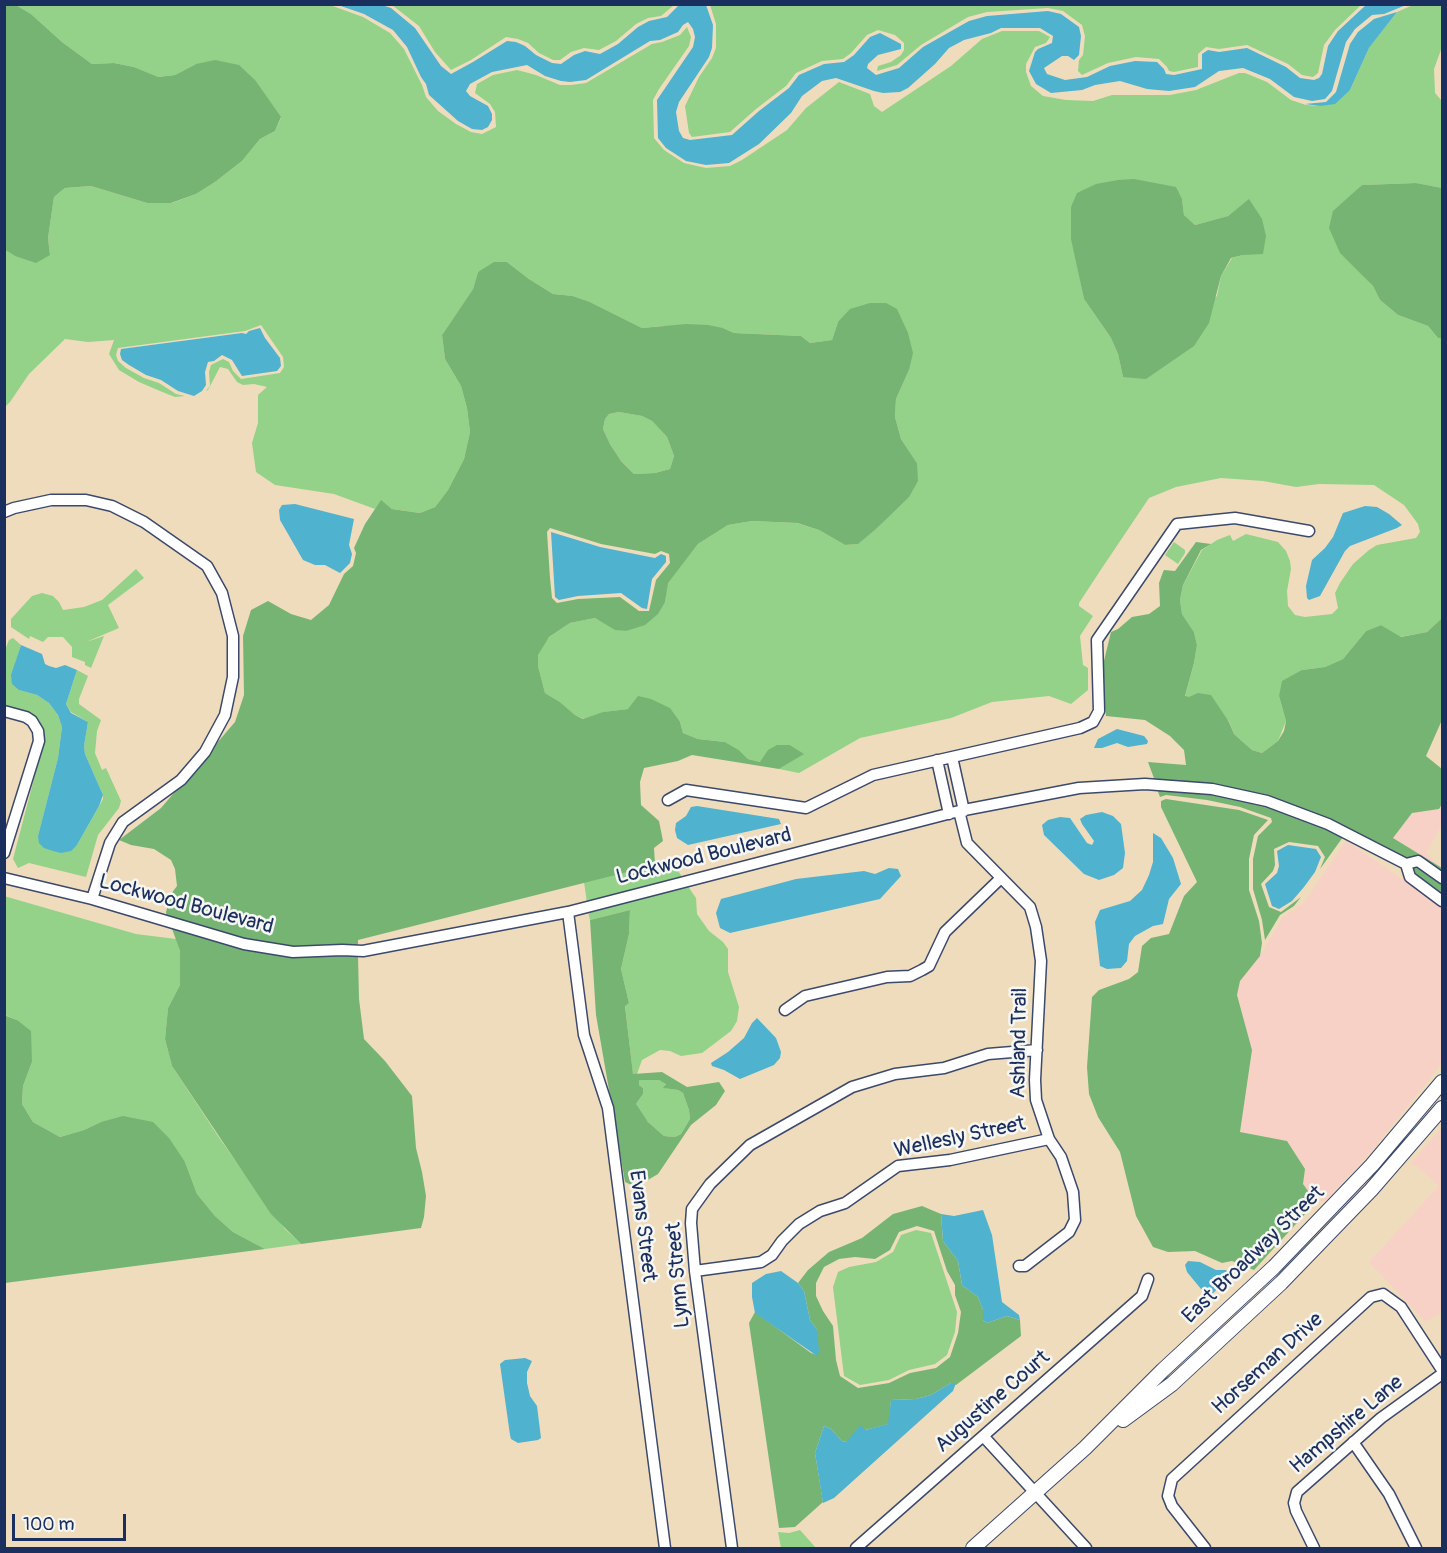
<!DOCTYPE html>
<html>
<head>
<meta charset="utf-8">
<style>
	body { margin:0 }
	#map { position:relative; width:1447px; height:1553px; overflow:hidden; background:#efdcbc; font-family:Pangolin,sans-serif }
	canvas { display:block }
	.frame { position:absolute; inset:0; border:6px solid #1b2f5e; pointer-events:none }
	.scale { position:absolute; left:12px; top:1514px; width:114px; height:27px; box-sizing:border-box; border:3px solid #1b2f5e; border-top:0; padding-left:8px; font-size:18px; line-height:21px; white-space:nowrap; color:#1b2f5e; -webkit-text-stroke:4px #f6f6f2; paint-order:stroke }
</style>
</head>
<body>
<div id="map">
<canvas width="1447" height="1553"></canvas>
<div class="frame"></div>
<div class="scale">100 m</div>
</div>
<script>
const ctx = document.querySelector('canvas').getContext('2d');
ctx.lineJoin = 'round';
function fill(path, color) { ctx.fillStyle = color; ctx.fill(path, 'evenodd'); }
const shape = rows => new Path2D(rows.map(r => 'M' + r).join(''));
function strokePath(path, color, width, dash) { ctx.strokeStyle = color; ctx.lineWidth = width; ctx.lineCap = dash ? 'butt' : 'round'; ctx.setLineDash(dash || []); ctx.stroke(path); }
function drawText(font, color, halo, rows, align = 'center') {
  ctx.font = font + ' Pangolin,sans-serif'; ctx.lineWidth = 5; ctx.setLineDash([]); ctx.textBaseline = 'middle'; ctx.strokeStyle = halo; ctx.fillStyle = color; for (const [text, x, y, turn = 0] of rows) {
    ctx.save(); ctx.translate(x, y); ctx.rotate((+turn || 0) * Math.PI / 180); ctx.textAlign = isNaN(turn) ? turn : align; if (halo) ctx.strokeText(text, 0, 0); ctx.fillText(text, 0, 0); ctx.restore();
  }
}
fill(shape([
	[1442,804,1442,824,1426,853,1442,868,1393,838,1412,813,1438,809],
	[1346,841,1442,906,1442,1063,1371,1152,1325,1201,1316,1202,1303,1184,1287,1141,1240,1132,1252,1050,1237,995,1240,981,1260,956,1283,917,1303,904],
	[1442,1127,1442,1312,1426,1322,1369,1262,1439,1186,1418,1167,1410,1164]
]), '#f7d1c6');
fill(shape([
	[16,5,330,5,363,17,390,33,404,49,422,85,426,97,438,111,456,124,471,132,482,134,496,127,495,112,490,104,475,93,477,84,493,75,517,70,536,75,560,85,571,85,586,83,652,44,662,42,680,35,687,27,691,37,689,46,659,89,653,100,654,138,664,150,684,163,706,168,730,166,742,160,787,130,806,108,839,82,870,94,874,106,882,112,951,66,982,39,1002,31,1039,31,1050,37,1046,43,1035,47,1026,64,1026,72,1031,86,1043,96,1066,100,1093,101,1112,95,1170,95,1196,90,1239,73,1245,73,1267,82,1291,100,1306,105,1320,106,1350,90,1369,48,1397,12,1413,5,1442,5,1442,47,1434,69,1435,93,1442,101,1442,188,1415,183,1362,185,1349,198,1358,270,1373,286,1380,300,1398,315,1428,326,1438,338,1442,339,1442,618,1427,632,1400,637,1381,625,1366,631,1343,659,1325,667,1302,670,1279,696,1286,721,1278,741,1262,753,1252,750,1234,734,1229,721,1185,697,1194,663,1197,645,1194,632,1182,614,1180,600,1183,585,1202,550,1217,540,1230,535,1233,541,1246,534,1278,542,1286,551,1290,561,1291,569,1287,591,1288,606,1295,615,1305,617,1332,614,1338,608,1335,593,1340,583,1353,564,1369,550,1377,545,1416,538,1420,532,1418,524,1404,505,1374,485,1319,484,1296,487,1263,481,1221,478,1176,487,1149,498,1102,568,1079,603,1079,606,1093,616,1080,636,1083,665,1088,668,1088,690,1071,704,1049,696,992,702,951,718,860,738,799,773,779,769,803,754,790,745,760,762,748,759,739,750,725,742,698,739,683,733,680,722,628,709,604,712,584,719,575,715,560,702,545,693,538,666,538,655,542,646,549,637,570,623,595,618,615,629,626,631,665,602,667,583,698,544,728,525,752,521,796,523,819,530,845,545,857,544,875,530,891,513,917,463,901,439,895,417,896,399,909,370,838,322,832,340,810,343,801,336,734,333,723,328,663,326,642,328,590,302,573,296,553,294,529,279,507,262,478,272,473,289,442,335,445,359,461,386,467,408,470,432,464,459,448,490,435,507,420,513,392,509,381,501,375,509,334,494,275,485,256,472,252,443,258,423,258,395,267,387,254,384,243,385,237,382,228,369,220,367,208,390,206,391,210,386,209,372,211,365,223,359,229,362,233,371,241,379,280,373,284,367,283,357,261,325,245,331,118,348,116,355,118,361,126,368,144,378,159,383,176,394,185,396,175,397,160,391,139,382,119,370,109,354,114,340,88,342,65,339,29,374,10,402,5,407,5,249,15,256,50,255,48,238,54,197,65,188,91,186,147,203,172,203,196,194,215,182,242,161,260,139,275,131,281,118,256,81,196,64,175,75,157,77,134,67,114,63,92,64,62,42,31,14],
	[1182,199,1184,215,1195,225,1228,216,1249,200,1251,204,1243,255,1232,258,1221,276,1217,296,1123,377,1118,354,1111,338,1084,299,1072,239,1071,207],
	[392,5,674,5,661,16,648,18,636,24,616,41,599,50,584,48,571,52,560,60,553,60,539,53,528,43,518,39,506,37,471,60,451,70,435,52,419,26],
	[710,5,1361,5,1335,30,1324,45,1318,73,1313,77,1302,75,1288,64,1247,45,1219,49,1206,47,1198,54,1198,67,1174,72,1169,71,1167,67,1159,59,1136,57,1108,63,1082,75,1078,71,1079,60,1083,55,1085,36,1082,25,1063,11,1048,8,987,12,968,17,921,45,897,65,877,71,878,66,891,62,901,55,904,50,904,43,895,35,878,30,867,35,851,53,843,59,822,61,796,73,786,86,756,109,730,132,692,137,689,133,685,106,699,77,712,58,716,48,716,24],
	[619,412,642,416,652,421,667,437,674,456,670,469,655,473,634,474,621,461,610,444,603,429,605,419,609,414],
	[1174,542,1185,550,1185,553,1178,564,1165,555],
	[136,569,144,578,108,605,119,628,86,642,104,636,91,668,85,665,85,662,72,657,72,647,63,637,48,637,43,642,30,636,29,639,11,627,11,619,32,596,42,593,53,596,59,602,63,610,84,607,102,600],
	[13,638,21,645,15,664,19,690,37,695,49,703,58,715,62,727,58,758,38,836,77,845,103,799,103,795,85,754,84,746,88,722,71,712,66,704,77,670,88,676,79,699,79,704,101,720,97,731,95,753,102,770,106,768,121,801,119,808,98,835,86,877,29,863,18,868,13,859,45,737,34,715,5,706,5,650,9,640],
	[671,861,683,878,587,903,584,882],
	[687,885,696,898,697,914,709,931,723,942,728,949,728,972,739,1007,737,1021,731,1031,702,1053,681,1056,670,1051,660,1050,642,1060,637,1074,633,1075,625,1005,629,1003,621,969,629,934,630,910,590,920,588,911],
	[4,896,136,934,176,939,180,951,180,985,168,1008,165,1039,172,1066,218,1136,255,1189,285,1229,301,1244,265,1249,233,1232,215,1216,197,1194,185,1162,101,1122,84,1130,60,1137,33,1122,22,1104,23,1086,32,1062,17,1020,5,1015],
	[639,1080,659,1080,666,1083,664,1088,678,1090,683,1093,689,1110,690,1119,681,1134,675,1137,664,1136,648,1122,638,1110,636,1104,643,1094,643,1088,639,1085],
	[916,1230,931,1233,957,1312,955,1332,947,1355,935,1364,909,1370,889,1380,860,1385,844,1376,833,1287,838,1272,849,1267,876,1262,893,1252,901,1235],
	[800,1530,816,1548,781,1548,778,1532,789,1533]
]), '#93d288');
fill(shape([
	[5,4,16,5,31,14,62,42,92,64,114,63,134,67,158,77,175,75,196,64,215,60,239,65,256,81,281,117,275,131,260,139,242,161,215,182,196,194,171,203,147,203,91,186,65,188,54,197,48,238,50,255,36,263,15,256,4,249],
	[1134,179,1176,187,1182,199,1184,215,1195,225,1228,216,1249,199,1262,219,1266,236,1263,254,1243,255,1231,258,1221,276,1209,323,1194,346,1146,379,1123,377,1118,354,1111,338,1084,299,1071,239,1071,207,1077,193,1096,184,1118,180],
	[1416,183,1442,188,1442,339,1438,338,1428,326,1398,315,1380,300,1373,286,1340,253,1329,228,1333,211,1362,185],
	[494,262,507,262,529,279,553,294,573,296,590,302,642,328,686,324,708,325,723,328,734,333,801,336,810,343,832,340,838,322,850,309,870,303,886,303,897,309,908,333,913,353,909,370,896,399,895,417,901,439,917,463,918,481,909,497,875,530,858,544,845,545,819,530,797,523,752,521,728,525,698,544,668,583,665,602,658,614,645,625,626,631,615,630,595,618,570,623,549,637,538,655,538,666,545,693,560,702,575,715,583,719,603,712,628,709,638,696,651,699,670,708,680,722,683,733,698,739,725,742,739,750,748,759,760,762,768,750,777,745,790,745,804,754,779,769,692,755,678,761,644,768,640,782,641,805,659,821,663,841,654,848,655,865,358,940,358,947,294,948,246,940,167,917,166,912,171,894,177,886,175,869,171,860,154,849,131,845,119,840,161,808,235,722,244,695,243,636,251,610,268,601,291,614,311,620,329,605,344,574,353,566,356,553,354,548,365,524,381,500,392,509,420,513,435,507,448,490,464,459,470,432,467,408,461,386,445,359,442,335,473,289,478,272],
	[619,412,642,416,652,421,667,437,674,456,670,469,655,473,634,474,621,461,610,444,603,429,605,419,609,414],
	[550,528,601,544,655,554,661,551,669,554,670,563,656,580,649,611,639,611,620,597,578,599,557,603,552,598,550,578,547,532],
	[1196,542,1211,544,1201,550,1183,585,1180,600,1182,614,1194,632,1197,645,1194,663,1185,696,1189,697,1198,693,1211,695,1229,722,1234,734,1252,750,1262,753,1278,741,1284,731,1286,721,1279,696,1282,681,1302,670,1325,667,1343,659,1366,631,1381,625,1401,637,1427,632,1442,618,1442,720,1426,756,1442,769,1442,804,1439,809,1412,813,1393,838,1442,868,1442,873,1407,860,1272,799,1155,781,1148,762,1186,765,1184,750,1170,736,1145,720,1106,716,1101,673,1111,632,1118,629,1132,617,1149,614,1160,606,1159,583,1163,572,1164,570,1175,571],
	[1157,789,1212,793,1265,805,1326,828,1343,837,1320,869,1325,857,1318,846,1289,842,1274,849,1275,865,1273,871,1261,884,1269,907,1281,912,1301,897,1294,906,1280,915,1265,940,1262,920,1253,889,1253,859,1258,836,1272,822,1271,818,1240,807,1207,800,1166,795,1160,797],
	[1166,799,1239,810,1268,820,1254,835,1249,859,1249,890,1259,921,1262,943,1260,956,1240,981,1237,995,1252,1050,1240,1132,1287,1141,1305,1169,1303,1184,1316,1202,1254,1270,1232,1261,1222,1263,1195,1251,1168,1252,1153,1247,1136,1216,1120,1152,1098,1117,1089,1094,1087,1067,1092,997,1099,990,1129,979,1138,972,1142,946,1151,938,1169,934,1184,896,1197,882,1161,807,1161,801],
	[1417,865,1442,883,1442,896,1414,875,1411,867],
	[630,910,629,934,621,969,629,1003,625,1006,633,1074,662,1072,687,1087,719,1082,725,1091,716,1105,691,1125,658,1174,636,1187,625,1182,596,1015,590,920],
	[639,1080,659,1080,666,1084,663,1088,678,1090,683,1093,689,1110,690,1119,681,1134,675,1137,664,1136,648,1122,636,1104,643,1094,643,1088,639,1085],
	[171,926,243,948,358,955,359,999,364,1039,385,1061,412,1096,416,1148,422,1172,426,1196,424,1217,421,1228,301,1244,271,1214,172,1066,165,1039,168,1008,180,985,180,951],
	[4,1015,17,1020,31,1031,32,1062,23,1086,22,1104,33,1122,60,1137,84,1130,101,1122,123,1116,153,1122,169,1138,185,1162,197,1194,215,1216,233,1232,265,1249,5,1283],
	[922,1206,941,1214,943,1241,958,1261,962,1285,978,1297,983,1310,983,1320,987,1323,1007,1316,1020,1320,1021,1336,956,1385,951,1383,931,1395,916,1399,891,1400,889,1424,865,1430,846,1442,842,1441,831,1429,824,1426,815,1453,823,1502,795,1527,779,1528,749,1323,755,1312,811,1353,817,1355,817,1330,810,1320,804,1291,798,1283,808,1270,829,1252,862,1238,893,1214],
	[917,1226,934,1231,947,1271,955,1285,955,1295,961,1312,958,1333,950,1357,936,1368,910,1373,889,1383,858,1388,840,1376,836,1360,833,1326,823,1311,816,1296,816,1283,824,1267,839,1259,855,1257,875,1259,890,1250,899,1232]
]), '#76b474');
fill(shape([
	[338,5,382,5,391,8,415,28,441,66,451,74,473,62,507,41,516,42,525,46,536,55,552,63,561,64,574,55,585,51,600,54,618,44,638,27,649,21,667,17,679,5,706,5,713,25,712,48,709,57,679,102,676,112,679,131,683,138,690,140,732,135,759,111,789,88,799,75,824,64,844,62,854,55,870,37,880,33,901,44,901,49,878,55,868,64,867,68,876,75,899,68,923,47,969,21,987,16,1048,11,1061,14,1079,27,1081,36,1079,55,1074,60,1068,56,1062,56,1044,68,1047,74,1065,80,1087,77,1110,66,1135,61,1157,62,1164,69,1166,74,1174,75,1202,69,1202,54,1208,50,1219,52,1247,48,1286,67,1300,78,1314,80,1319,78,1322,74,1328,46,1338,31,1366,5,1406,5,1384,14,1372,15,1355,29,1346,42,1332,91,1325,99,1312,101,1294,97,1270,79,1243,68,1219,71,1195,87,1169,91,1147,89,1120,81,1095,85,1082,90,1051,93,1036,84,1029,71,1035,52,1038,49,1052,43,1053,36,1040,28,1001,28,991,33,964,40,949,48,935,64,908,88,900,92,883,93,874,91,836,78,822,81,802,96,791,113,759,144,729,163,706,165,686,161,666,148,658,138,657,100,693,47,695,37,693,29,688,22,683,25,678,32,660,40,650,41,586,80,570,82,561,81,545,76,527,65,492,72,470,84,466,91,470,96,488,106,492,114,492,120,488,127,482,130,472,129,458,121,429,95,426,84,421,77,407,47,393,30,364,14],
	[1397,12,1369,48,1350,90,1335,104,1320,106,1305,104,1326,102,1336,92,1350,44,1358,32,1374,19],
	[260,328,265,338,280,358,281,366,277,371,242,376,232,360,222,355,214,361,208,362,205,372,206,385,202,391,194,396,178,391,161,380,146,375,129,365,122,360,120,354,121,349,242,333,246,334,249,331],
	[295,504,354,519,349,545,352,554,350,563,340,573,325,565,315,565,303,560,280,520,279,510,282,505],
	[1365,506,1377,507,1389,514,1402,525,1397,528,1350,546,1345,551,1320,596,1309,600,1307,598,1306,586,1312,560,1325,548,1333,537,1343,513],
	[551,532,600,547,655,558,661,554,666,556,666,562,652,579,647,609,642,608,621,593,578,596,559,600,555,597],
	[21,645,42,654,45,664,49,666,56,668,65,665,77,670,66,704,71,713,88,722,84,746,85,754,103,795,99,806,77,845,71,851,61,853,53,851,44,848,39,843,38,836,58,758,62,727,58,715,49,703,37,695,19,690,12,684,11,675],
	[1117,729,1144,736,1148,741,1147,744,1128,747,1117,743,1102,748,1094,748,1098,739],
	[697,806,779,819,781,824,688,845,677,838,675,830,676,823,686,816,691,807],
	[1102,812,1113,816,1121,824,1125,853,1123,868,1114,875,1099,880,1084,874,1044,835,1042,825,1048,820,1060,817,1070,818,1087,843,1092,845,1094,841,1082,824,1080,819,1086,815],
	[1153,833,1161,838,1173,858,1181,884,1169,899,1163,924,1153,926,1135,936,1129,944,1127,961,1121,968,1107,969,1100,966,1095,922,1100,910,1130,901,1142,890,1149,875,1153,862],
	[1288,845,1316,849,1321,857,1315,872,1304,887,1292,901,1279,909,1272,906,1265,884,1277,873,1279,866,1277,851],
	[889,868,898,869,901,876,880,899,730,933,720,928,716,913,721,899,796,879,864,871,875,874],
	[757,1018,776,1038,781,1052,780,1058,774,1065,740,1079,724,1070,712,1066,711,1063,728,1052,744,1038,752,1023],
	[983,1210,992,1235,1002,1302,1019,1315,1020,1320,1007,1316,987,1323,983,1320,983,1310,978,1297,962,1285,958,1261,943,1241,941,1214,954,1216],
	[1188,1261,1200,1262,1216,1270,1226,1270,1228,1273,1227,1280,1210,1296,1206,1295,1187,1272,1185,1265],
	[781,1271,798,1283,804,1291,810,1320,817,1330,819,1351,817,1356,755,1313,752,1297,752,1283,766,1274],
	[525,1358,532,1361,527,1372,527,1383,530,1396,537,1406,541,1438,538,1440,518,1443,511,1439,510,1435,500,1364,505,1360],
	[951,1383,956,1383,953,1391,834,1498,823,1503,815,1453,824,1426,831,1429,842,1441,846,1442,861,1425,865,1430,888,1424,891,1400,916,1399,931,1395]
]), '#4fb2ce');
const minor = shape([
	[4,512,14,508,51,500,86,500,112,506,144,522,207,566,222,593,233,636,233,677,225,715,205,752,181,780,123,822,110,843,92,899],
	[4,711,26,717,32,721,38,731,39,741,4,853],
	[952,757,964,811],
	[937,760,949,814],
	[668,800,686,790,806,808,873,775,1080,728,1093,722,1099,711,1097,640,1177,524,1235,518,1309,531],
	[959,811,967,843,1030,907,1036,927,1041,961,1035,1080,1036,1100,1049,1139,1061,1157,1073,1192,1075,1220,1069,1232,1025,1266,1019,1266],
	[1406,864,1410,877,1442,901],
	[4,878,92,899,244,944,293,952,342,950,363,951,568,912,959,811,1079,788,1145,784,1212,789,1267,801,1328,824,1406,864,1418,861,1442,878],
	[568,912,584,1035,608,1108,665,1548],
	[785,1010,805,996,887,977,910,976,922,970,929,966,945,932,1001,878],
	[695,1271,761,1262,772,1255,782,1241,799,1224,820,1211,845,1203,898,1166,950,1160,1049,1139],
	[984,1437,1086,1548],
	[1353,1442,1389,1494,1416,1548],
	[732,1548,695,1271,691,1223,692,1209,710,1184,750,1145,852,1087,895,1074,944,1068,988,1054,1037,1050],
	[856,1548,1142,1296,1148,1279],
	[1205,1548,1172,1506,1168,1496,1172,1479,1371,1297,1383,1294,1401,1307,1442,1370],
	[1314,1548,1296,1511,1294,1503,1297,1492,1381,1418,1442,1374]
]);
const major = shape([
	[1123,1420,1172,1384,1281,1283,1371,1190,1442,1108],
	[973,1548,1085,1448,1163,1370,1274,1267,1372,1165,1442,1082]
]);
strokePath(minor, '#3b496c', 13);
strokePath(major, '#3b496c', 16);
strokePath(minor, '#fff', 10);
strokePath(major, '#fff', 14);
drawText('21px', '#1b2f5e', '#f6f6f2', [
	["Lockwood Boulevard",704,857,-14],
	["Lockwood Boulevard",186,905,15],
	["Ashland Trail",1020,1043,-89],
	["Wellesly Street",960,1138,-12],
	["Evans Street",642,1226,83],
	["East Broadway Street",1254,1255,-44],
	["Lynn Street",679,1275,-95],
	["Horseman Drive",1268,1364,-42],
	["Augustine Court",993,1402,-41],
	["Hampshire Lane",1347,1425,-40]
]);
</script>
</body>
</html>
